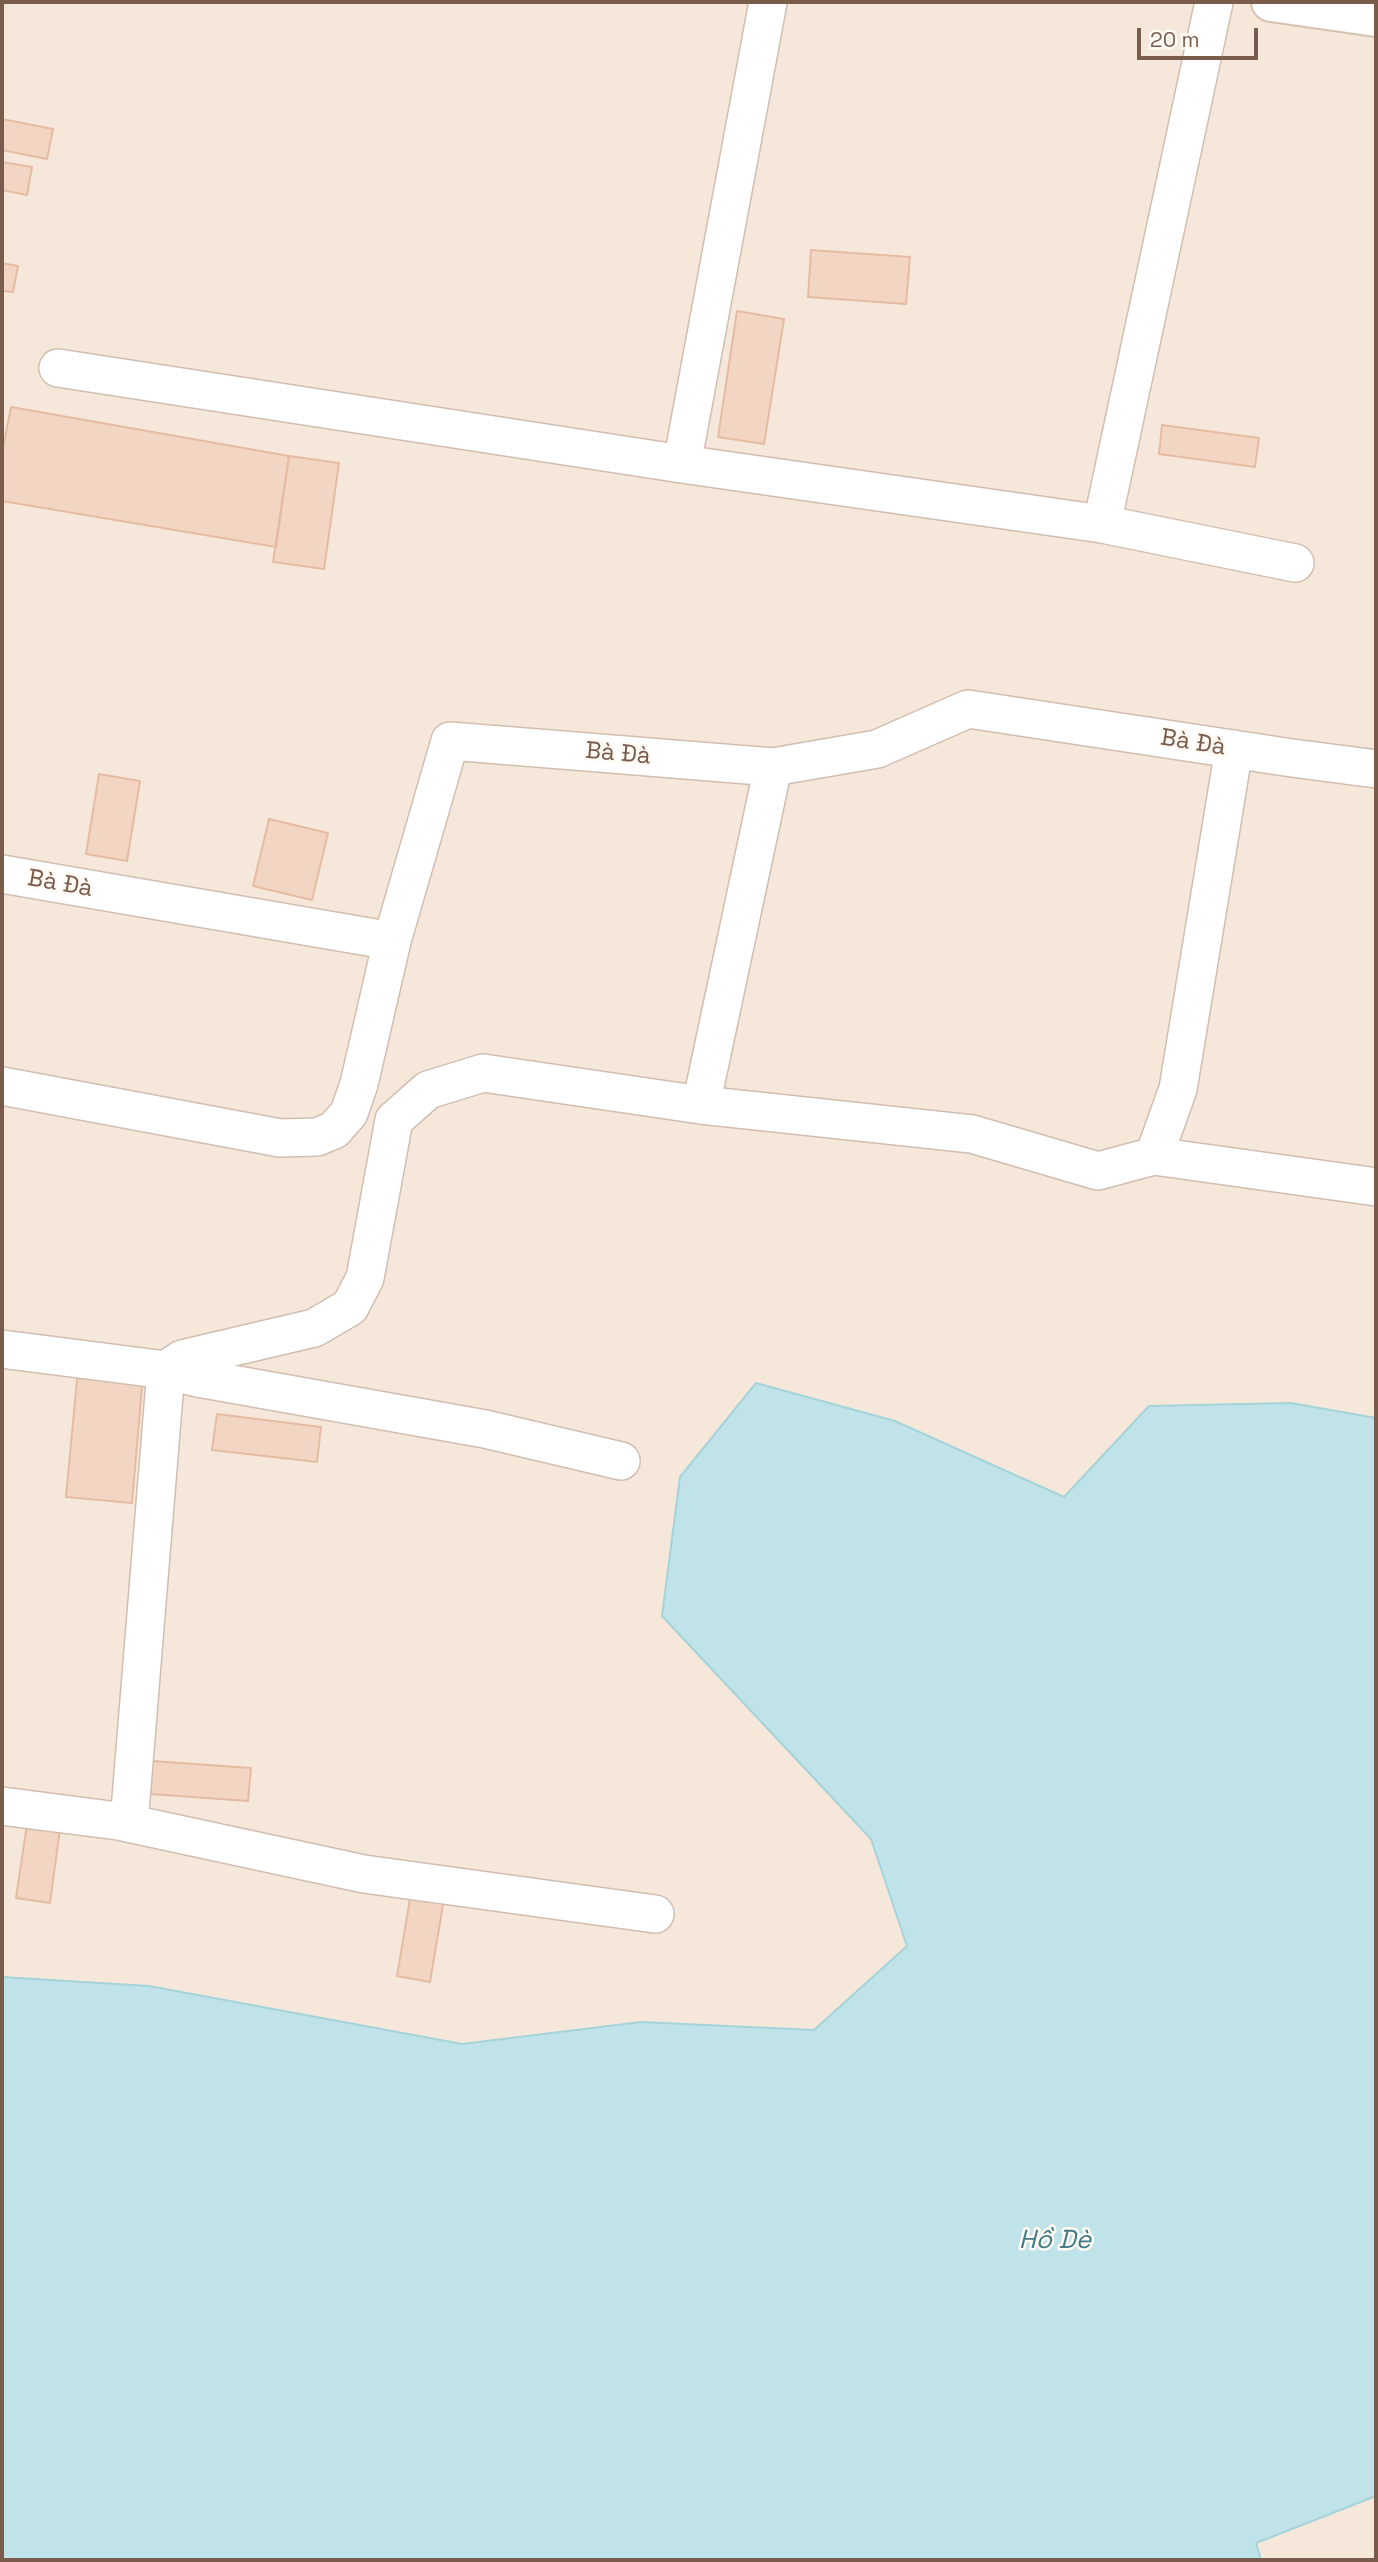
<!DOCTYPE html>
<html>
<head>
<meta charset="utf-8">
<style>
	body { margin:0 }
	#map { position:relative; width:1378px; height:2562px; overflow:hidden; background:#fdf6ec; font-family:"Space Grotesk",sans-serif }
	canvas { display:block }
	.frame { position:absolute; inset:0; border:4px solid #7a5c4d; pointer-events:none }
	.scale { position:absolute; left:1137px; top:28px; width:121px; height:32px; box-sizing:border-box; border:4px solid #7a5c4d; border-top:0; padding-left:9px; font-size:21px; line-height:24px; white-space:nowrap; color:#7a5c4d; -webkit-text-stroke:5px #fffaf3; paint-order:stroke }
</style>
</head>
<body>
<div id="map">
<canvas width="1378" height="2562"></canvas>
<div class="frame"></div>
<div class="scale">20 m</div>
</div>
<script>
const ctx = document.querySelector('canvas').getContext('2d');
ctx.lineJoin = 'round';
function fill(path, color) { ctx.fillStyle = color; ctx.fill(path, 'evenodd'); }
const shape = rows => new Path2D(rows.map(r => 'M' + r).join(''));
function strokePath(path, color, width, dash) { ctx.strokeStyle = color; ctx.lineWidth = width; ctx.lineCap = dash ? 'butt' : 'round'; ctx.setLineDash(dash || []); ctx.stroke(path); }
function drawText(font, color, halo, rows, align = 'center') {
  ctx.font = font + ' "Space Grotesk",sans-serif'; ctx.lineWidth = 5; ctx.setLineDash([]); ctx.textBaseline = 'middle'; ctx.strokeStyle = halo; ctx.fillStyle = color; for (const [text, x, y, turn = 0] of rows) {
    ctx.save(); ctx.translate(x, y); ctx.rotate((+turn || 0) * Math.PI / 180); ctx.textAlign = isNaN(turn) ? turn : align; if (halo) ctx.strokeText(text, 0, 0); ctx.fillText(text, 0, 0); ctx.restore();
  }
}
fill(shape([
	[2,2,1376,2,1376,2560,2,2560]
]), '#f5e8da');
const water = shape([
	[756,1383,895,1421,1064,1497,1149,1406,1291,1403,1376,1418,1376,2496,1256,2543,1261,2560,2,2560,2,1977,149,1986,462,2044,641,2022,814,2030,907,1946,871,1839,662,1616,680,1477,756,1383]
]);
fill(water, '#bfe3e8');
strokePath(water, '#a5d3da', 2);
const building = shape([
	[2,119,53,129,47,159,2,150,2,119],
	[2,162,32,167,27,195,2,190,2,162],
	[811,250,910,257,906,304,808,297,811,250],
	[2,263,18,266,13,292,2,291,2,263],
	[737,311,784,319,764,444,718,437,737,311],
	[11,407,289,456,276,547,2,501,2,453,11,407],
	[1162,425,1259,438,1255,467,1159,454,1162,425],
	[289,456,339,463,324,569,273,562,289,456],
	[99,774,140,781,127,861,86,854,99,774],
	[269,819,328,833,312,900,253,886,269,819],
	[78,1369,143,1375,132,1503,66,1497,78,1369],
	[217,1414,321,1427,317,1462,212,1450,217,1414],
	[152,1761,251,1768,248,1801,150,1794,152,1761],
	[27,1824,60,1829,50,1903,16,1898,27,1824],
	[412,1887,445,1893,430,1982,397,1976,412,1887]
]);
fill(building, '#f3d5c3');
strokePath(building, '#e6bba3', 2);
const street = shape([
	[58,368,682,464,1102,524,1295,563],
	[682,464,768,2],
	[1102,524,1214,2],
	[2,874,392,941,450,741,773,767,877,749,968,709,1292,758,1376,769],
	[2,1086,280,1138,317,1137,334,1130,349,1113,359,1084,392,941],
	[701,1105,773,767],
	[1154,1156,1376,1187],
	[2,1349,166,1370,198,1378,485,1429,621,1461],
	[2,1806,118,1821,364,1874,655,1914],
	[129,1823,166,1370,182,1359,314,1328,350,1307,365,1278,394,1120,428,1090,483,1073,701,1105,972,1134,1098,1171,1154,1156,1178,1089,1234,749]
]);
const secondary = shape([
	[1271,2,1376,17]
]);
strokePath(street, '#d1beb0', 40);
strokePath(secondary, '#d6c0b0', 42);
strokePath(street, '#fff', 37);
strokePath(secondary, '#fff', 38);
drawText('24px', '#7a5c4d', '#fffaf3', [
	["Bà Đà",1193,743,9],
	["Bà Đà",618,754,5],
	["Bà Đà",60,884,10]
]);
drawText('italic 26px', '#437c86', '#fffaf3', [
	["Hồ Dè",1055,2241]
]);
</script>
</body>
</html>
